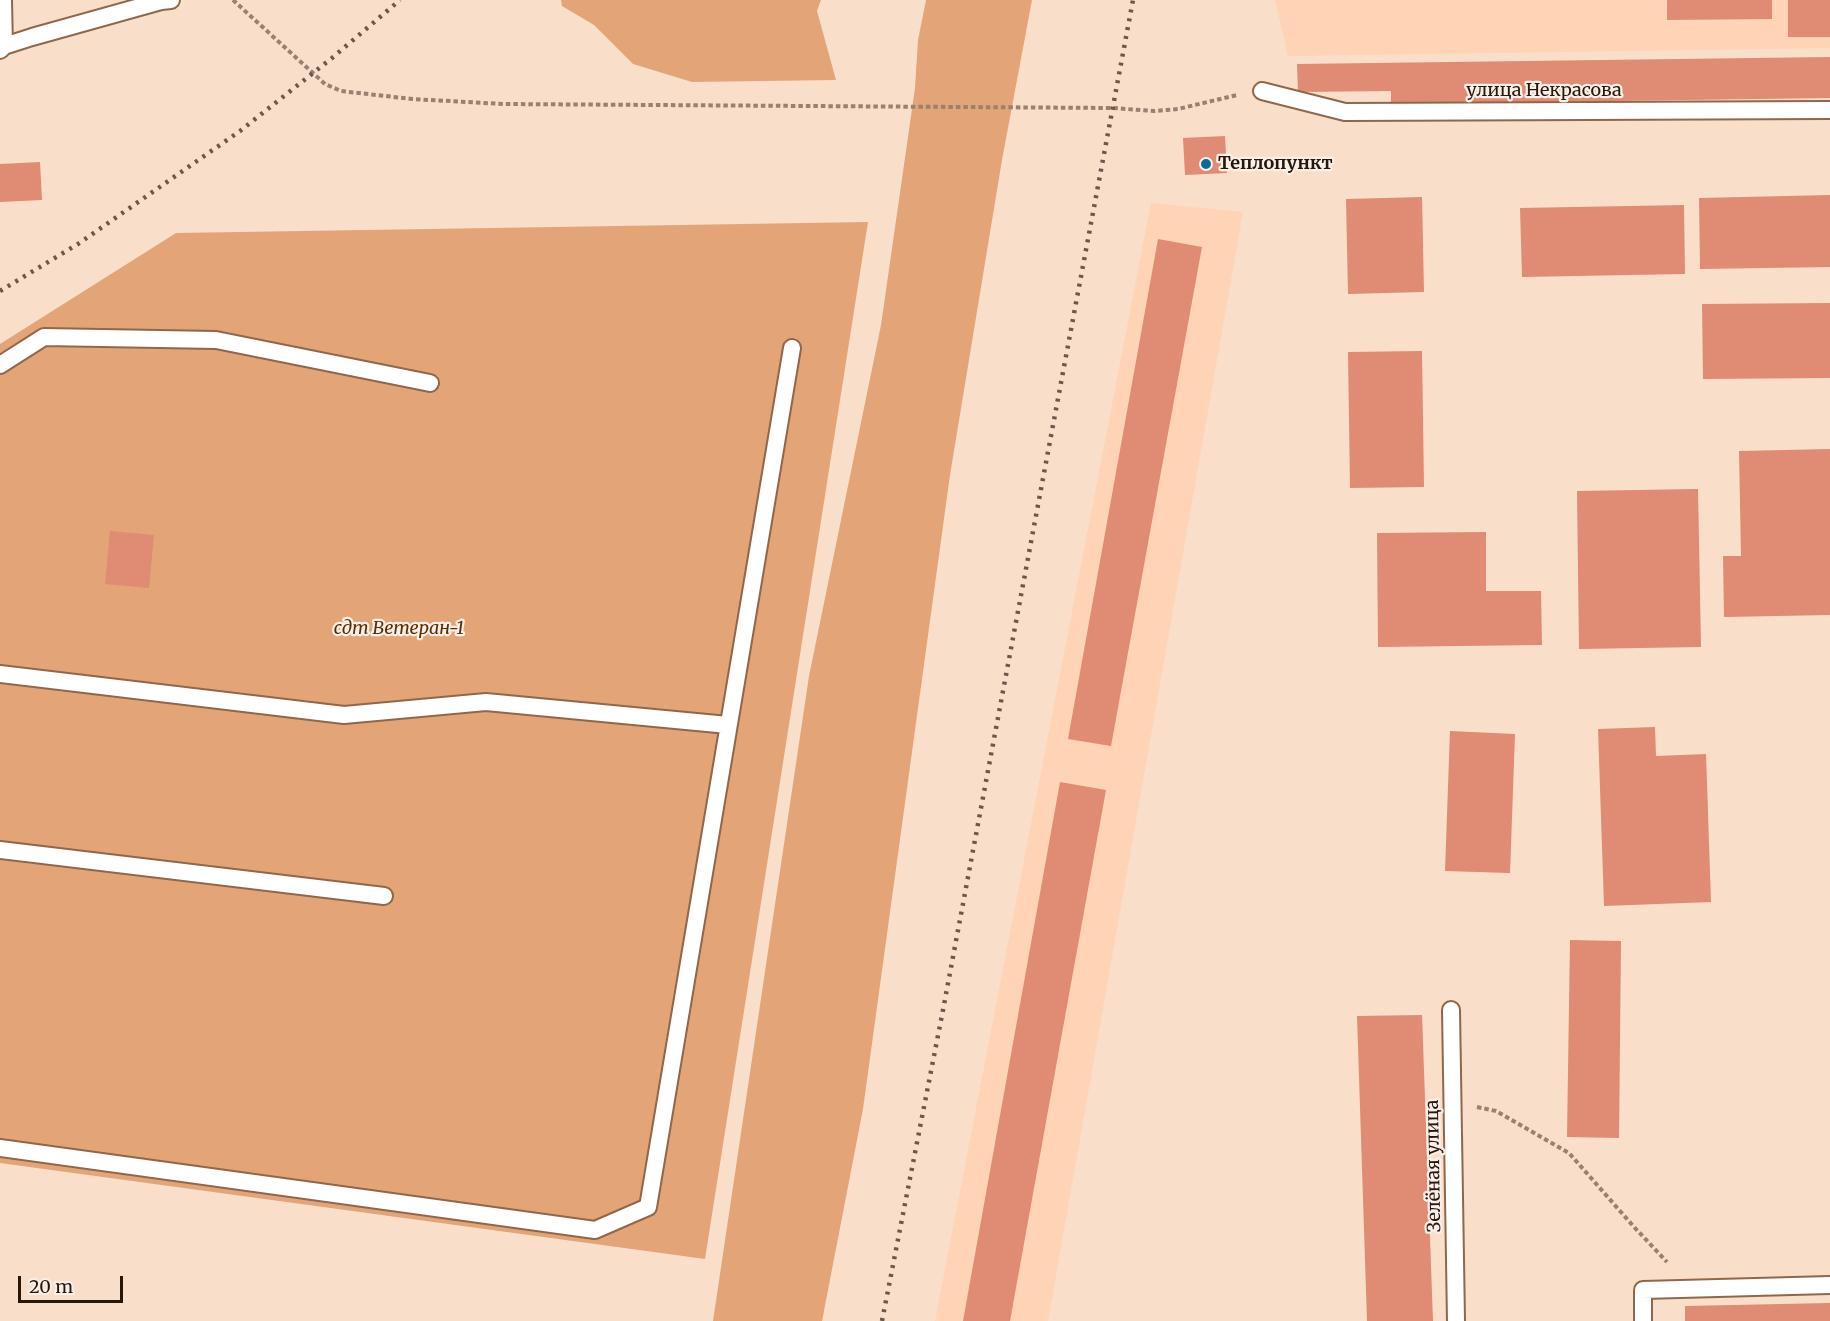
<!DOCTYPE html>
<html>
<head>
<meta charset="utf-8">
<style>
	body { margin:0 }
	#map { position:relative; width:1830px; height:1321px; overflow:hidden; background:#f9deca; font-family:Merriweather,serif }
	canvas { display:block }
	.scale { position:absolute; left:18px; top:1276px; width:105px; height:27px; box-sizing:border-box; border:3px solid #27170b; border-top:0; padding-left:8px; font-size:18px; line-height:21px; white-space:nowrap; color:#27170b; -webkit-text-stroke:4px #f8efe8; paint-order:stroke }
</style>
</head>
<body>
<div id="map">
<canvas width="1830" height="1321"></canvas>
<div class="scale">20 m</div>
</div>
<script>
const ctx = document.querySelector('canvas').getContext('2d');
ctx.lineJoin = 'round';
function fill(path, color) { ctx.fillStyle = color; ctx.fill(path, 'evenodd'); }
const shape = rows => new Path2D(rows.map(r => 'M' + r).join(''));
function strokePath(path, color, width, dash) { ctx.strokeStyle = color; ctx.lineWidth = width; ctx.lineCap = dash ? 'butt' : 'round'; ctx.setLineDash(dash || []); ctx.stroke(path); }
function drawText(font, color, halo, rows, align = 'center') {
  ctx.font = font + ' Merriweather,serif'; ctx.lineWidth = 4.5; ctx.setLineDash([]); ctx.textBaseline = 'middle'; ctx.strokeStyle = halo; ctx.fillStyle = color; for (const [text, x, y, turn = 0] of rows) {
    ctx.save(); ctx.translate(x, y); ctx.rotate((+turn || 0) * Math.PI / 180); ctx.textAlign = isNaN(turn) ? turn : align; if (halo) ctx.strokeText(text, 0, 0); ctx.fillText(text, 0, 0); ctx.restore();
  }
}
fill(shape([
	[1275,0,1830,0,1830,48,1288,56],
	[1151,203,1243,212,1048,1321,935,1321]
]), '#fed3b6');
fill(shape([
	[561,0,821,0,817,11,836,80,692,82,633,64,594,25,562,6],
	[926,0,1032,0,1002,160,950,475,863,1109,822,1321,713,1321,809,676,881,325,915,88,918,40],
	[868,222,705,1259,0,1163,0,344,176,233]
]), '#e3a578');
fill(shape([
	[1667,0,1772,0,1772,19,1667,20],
	[1788,0,1830,0,1830,37,1788,37],
	[1830,57,1830,98,1391,104,1391,91,1298,92,1297,64],
	[1225,136,1227,173,1185,175,1183,138],
	[40,162,42,200,0,202,0,164],
	[1830,195,1830,267,1700,269,1699,198],
	[1422,197,1424,292,1348,294,1346,199],
	[1684,205,1685,274,1522,277,1520,208],
	[1158,239,1202,247,1111,746,1068,739],
	[1830,303,1830,378,1703,379,1702,304],
	[1422,351,1424,487,1350,488,1348,352],
	[1830,449,1830,615,1724,617,1723,556,1741,556,1739,451],
	[1698,489,1701,647,1579,649,1577,491],
	[110,531,154,535,149,588,105,584],
	[1486,532,1486,591,1541,591,1542,645,1378,647,1377,533],
	[1655,727,1656,756,1706,754,1711,902,1604,906,1598,729],
	[1450,731,1515,734,1510,873,1445,871],
	[1060,782,1106,790,1010,1321,963,1321],
	[1570,940,1621,941,1619,1138,1567,1137],
	[1422,1015,1433,1321,1367,1321,1357,1016],
	[1830,1303,1830,1321,1685,1321,1685,1306]
]), '#e08b73');
const lane = shape([
	[3,0,4,46],
	[0,50,4,46,32,37,161,1,171,0],
	[1262,91,1345,112,1830,110],
	[0,365,44,337,216,340,430,383],
	[0,674,344,715,486,702,728,725],
	[0,850,384,896],
	[1451,1010,1456,1321],
	[0,1148,595,1230,648,1207,792,348],
	[1643,1321,1643,1290,1830,1285]
]);
strokePath(lane, '#90674a', 20);
strokePath(shape([
	[233,0,325,84,341,91,412,99,503,104,1113,108,1154,111,1178,109,1237,95],
	[1477,1107,1496,1111,1569,1153,1635,1228,1667,1262]
]), '#978171', 4, [4.5, 3]);
strokePath(lane, '#fff', 16);
strokePath(shape([
	[0,291,78,244,240,131,332,58,400,0],
	[882,1321,943,1010,1133,0]
]), '#6c584a', 4.5, [3, 6]);
for (const [x, y, r, color] of [
	[1206,164,6,"#076d9a"]
]) { const dot = new Path2D(); dot.arc(x, y, r, 0, 2 * Math.PI); ctx.fillStyle = color; ctx.fill(dot); strokePath(dot, '#f8efe8', 2); }
drawText('18px', '#27170b', '#f8efe8', [
	["улица Некрасова",1544,91],
	["Зелёная улица",1434,1166,-91]
]);
drawText('bold 18px', '#27170b', '#f8efe8', [
	["Теплопункт",1218,164]
], 'left');
drawText('italic 18px', '#5b2e02', '#f8efe8', [
	["сдт Ветеран-1",399,629]
]);
</script>
</body>
</html>
